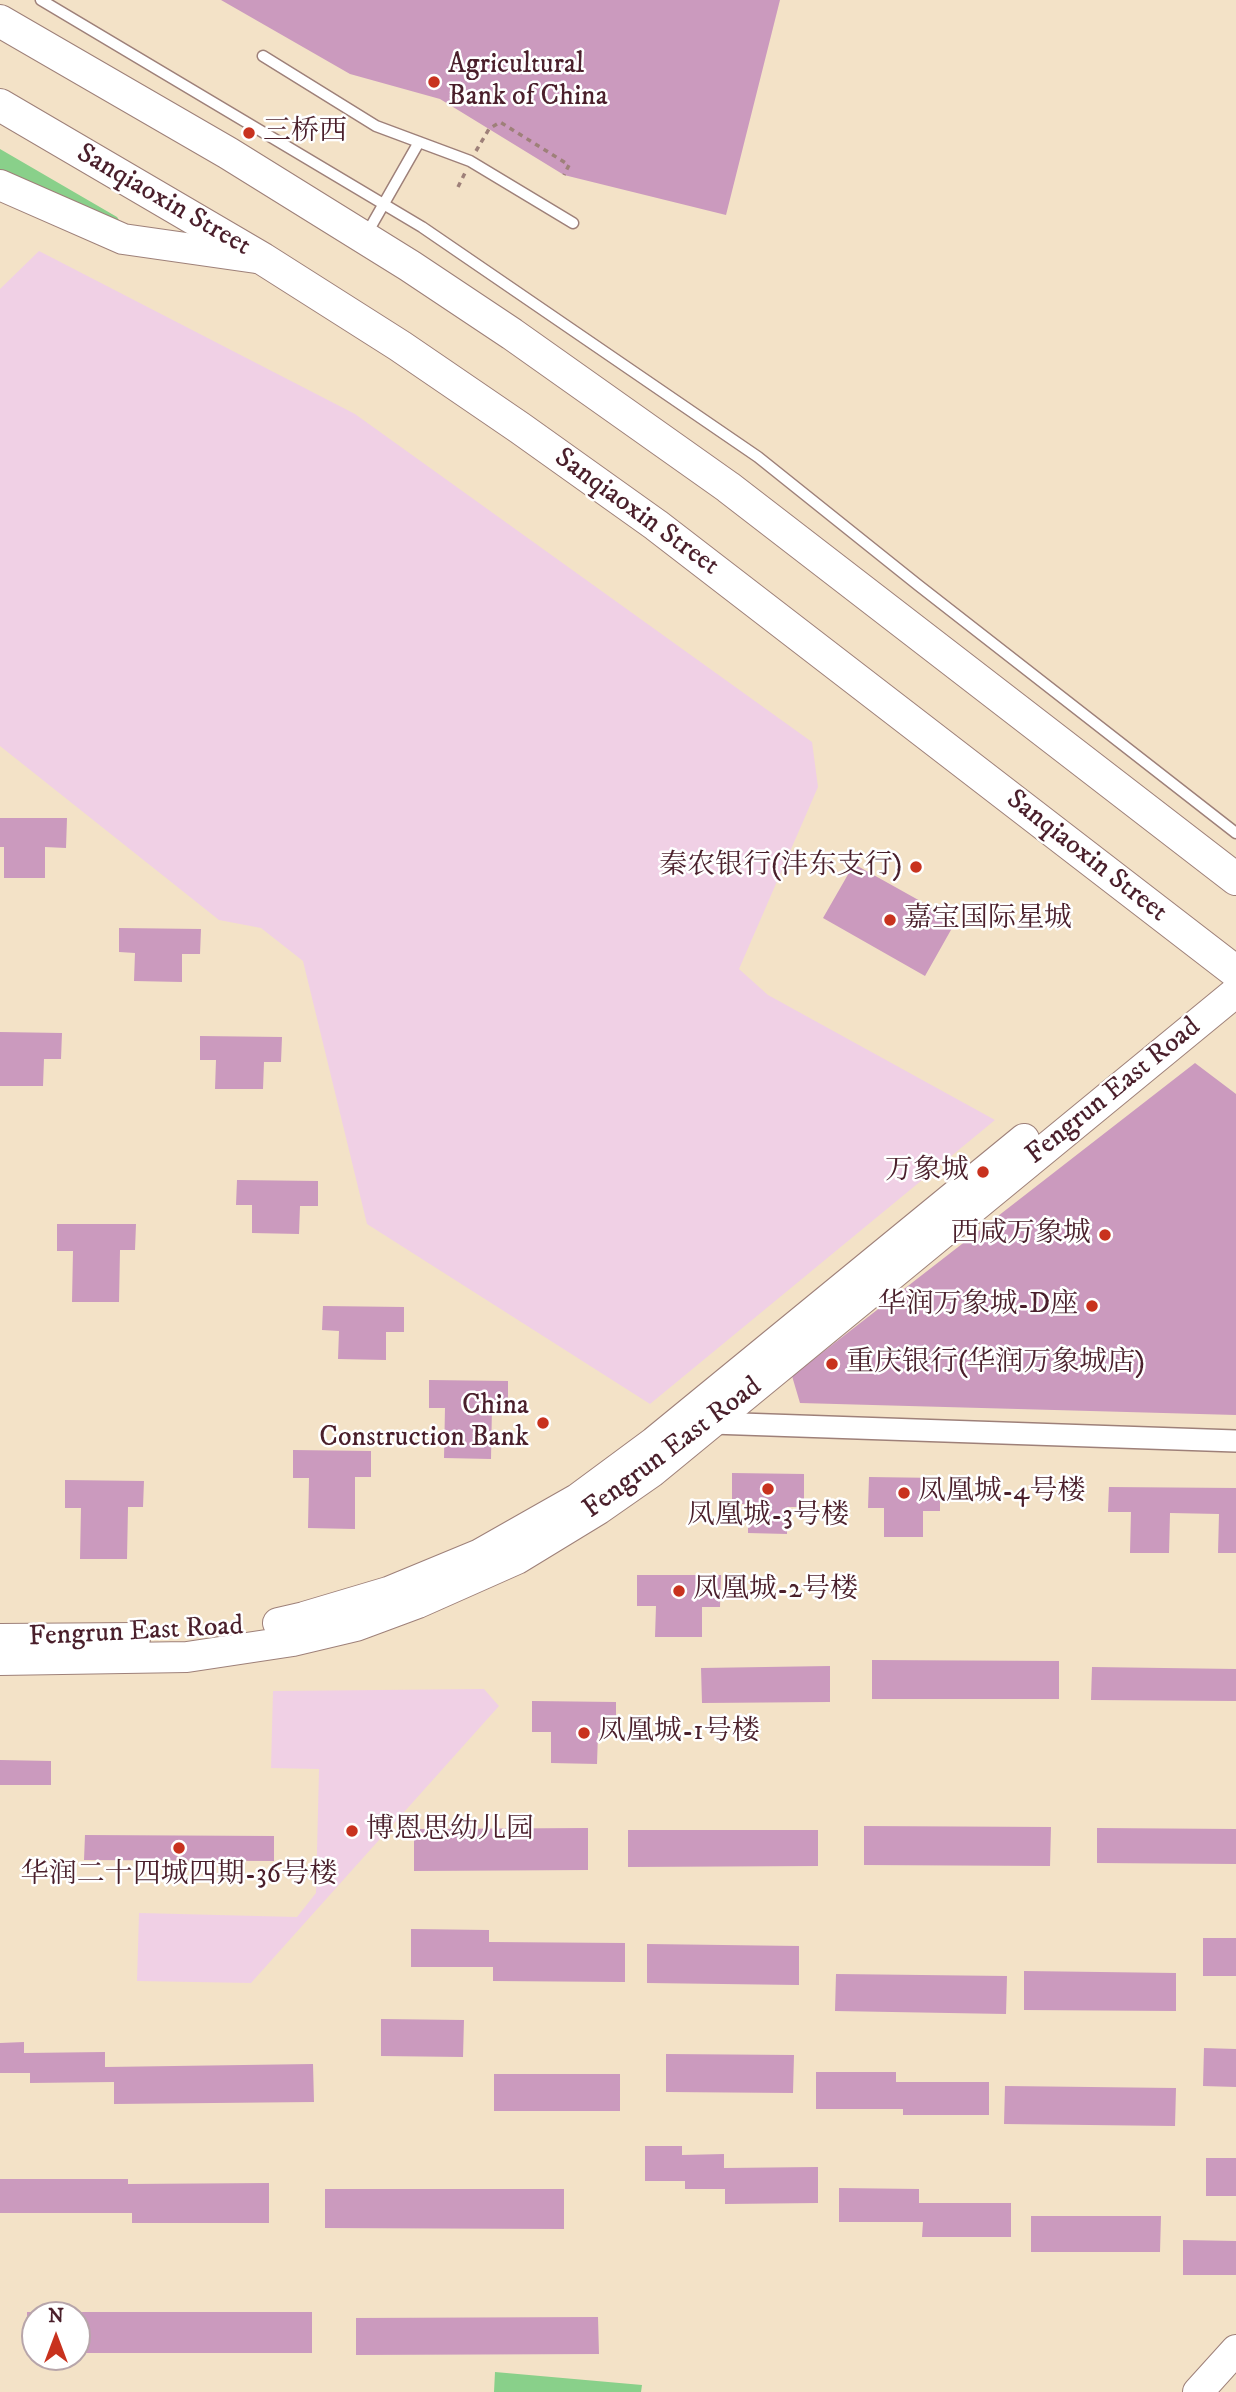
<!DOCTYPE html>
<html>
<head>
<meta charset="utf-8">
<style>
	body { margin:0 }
	#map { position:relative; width:1236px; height:2392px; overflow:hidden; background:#f3e2c7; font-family:"IM FELL DW Pica",serif }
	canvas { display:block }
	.north { position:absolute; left:21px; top:2301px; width:70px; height:70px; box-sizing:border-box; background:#fff; border:2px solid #b7a5aa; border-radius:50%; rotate:0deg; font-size:19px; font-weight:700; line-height:28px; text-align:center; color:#4a1f2b }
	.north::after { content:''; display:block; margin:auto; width:24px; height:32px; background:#c8321e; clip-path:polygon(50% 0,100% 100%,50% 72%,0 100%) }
</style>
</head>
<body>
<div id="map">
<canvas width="1236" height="2392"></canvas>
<div class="north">N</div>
</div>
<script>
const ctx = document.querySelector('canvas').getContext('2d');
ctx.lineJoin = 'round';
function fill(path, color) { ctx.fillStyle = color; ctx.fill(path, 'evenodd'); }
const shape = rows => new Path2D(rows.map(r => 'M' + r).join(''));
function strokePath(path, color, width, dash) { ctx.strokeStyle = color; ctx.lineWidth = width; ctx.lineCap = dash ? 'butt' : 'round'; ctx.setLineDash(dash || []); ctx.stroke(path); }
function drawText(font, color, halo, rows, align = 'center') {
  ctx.font = font + ' "IM FELL DW Pica","Noto Serif SC",serif'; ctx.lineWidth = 5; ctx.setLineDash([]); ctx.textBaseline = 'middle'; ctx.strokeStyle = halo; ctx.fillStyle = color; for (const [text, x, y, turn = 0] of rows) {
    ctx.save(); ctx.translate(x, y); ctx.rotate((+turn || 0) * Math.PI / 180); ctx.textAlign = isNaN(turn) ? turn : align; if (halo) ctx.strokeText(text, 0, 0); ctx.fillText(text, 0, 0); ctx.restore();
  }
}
fill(shape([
	[39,251,355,414,812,742,818,787,739,969,768,995,995,1120,650,1404,367,1224,303,961,261,928,219,920,0,746,0,289],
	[484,1689,499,1706,251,1983,137,1981,139,1913,297,1917,316,1893,319,1769,271,1768,273,1691]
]), '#f0d0e5');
fill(shape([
	[0,149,117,217,123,226,0,176],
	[495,2372,642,2385,641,2392,494,2392]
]), '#89d08a');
fill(shape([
	[221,0,780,0,726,215,564,175,440,99,350,74],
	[0,818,67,818,66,848,45,847,45,878,4,878,4,847,0,847],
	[854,864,956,921,925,976,823,918],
	[119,928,201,929,200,954,182,954,182,982,134,981,135,953,119,952],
	[0,1032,62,1033,61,1059,44,1059,43,1086,0,1086],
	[200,1036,282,1037,281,1062,264,1062,263,1089,215,1089,216,1060,200,1060],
	[1195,1063,1236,1094,1236,1415,800,1403,792,1376],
	[237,1180,318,1181,318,1206,300,1206,299,1234,252,1233,252,1205,236,1205],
	[57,1224,136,1224,135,1250,120,1250,119,1302,72,1302,73,1251,57,1251],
	[323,1306,404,1307,404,1332,386,1332,386,1360,338,1359,339,1331,322,1330],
	[429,1380,508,1381,508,1407,492,1406,491,1459,444,1458,445,1408,429,1408],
	[293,1450,371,1451,371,1477,355,1477,355,1529,308,1528,309,1478,293,1478],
	[732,1473,804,1474,804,1507,787,1507,787,1534,748,1533,748,1504,732,1504],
	[869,1477,940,1478,940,1511,923,1511,923,1537,884,1537,884,1508,868,1508],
	[65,1480,144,1481,143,1507,128,1507,127,1559,80,1559,81,1508,65,1508],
	[1109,1487,1236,1488,1236,1553,1218,1553,1219,1514,1170,1513,1169,1553,1130,1553,1131,1512,1108,1512],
	[637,1575,721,1575,720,1607,702,1607,702,1637,655,1637,656,1606,637,1606],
	[872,1660,1059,1661,1059,1699,872,1699],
	[830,1666,830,1702,702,1703,701,1668],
	[1092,1667,1236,1669,1236,1701,1091,1700],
	[532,1701,616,1702,616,1733,598,1733,597,1764,551,1763,551,1732,532,1732],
	[0,1760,51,1761,51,1785,0,1785],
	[864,1826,1051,1827,1050,1866,864,1865],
	[588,1828,588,1870,414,1871,414,1829],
	[1097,1828,1236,1829,1236,1864,1097,1863],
	[628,1830,818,1830,818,1866,628,1867],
	[85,1835,274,1836,274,1861,84,1860],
	[411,1929,489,1930,489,1942,625,1943,625,1982,493,1981,493,1967,411,1967],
	[1203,1938,1236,1938,1236,1976,1203,1976],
	[647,1944,799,1946,799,1985,647,1983],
	[1024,1971,1176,1973,1176,2011,1024,2010],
	[836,1974,1007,1976,1006,2014,835,2011],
	[381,2019,464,2020,463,2057,381,2056],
	[24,2042,24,2053,105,2052,105,2067,313,2064,314,2102,114,2104,114,2082,30,2083,30,2073,0,2073,0,2043],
	[1204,2048,1236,2049,1236,2087,1203,2086],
	[666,2054,794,2055,793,2093,666,2092],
	[816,2072,896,2072,896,2082,989,2082,989,2115,903,2115,903,2109,816,2109],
	[494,2074,620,2074,620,2111,494,2111],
	[1005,2086,1176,2088,1175,2126,1004,2124],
	[645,2146,682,2146,682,2155,724,2154,724,2168,818,2167,818,2203,725,2204,725,2189,685,2189,685,2181,645,2181],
	[1206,2158,1236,2158,1236,2196,1206,2196],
	[0,2179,128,2179,128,2184,269,2183,269,2223,132,2223,132,2213,0,2213],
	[839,2188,919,2189,919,2203,1011,2203,1011,2237,922,2237,923,2222,839,2222],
	[325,2189,564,2189,564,2229,325,2228],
	[1031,2216,1161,2216,1160,2252,1031,2252],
	[1183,2240,1236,2241,1236,2275,1183,2275],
	[27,2312,312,2312,312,2353,77,2353,77,2315,35,2315,35,2353,27,2353],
	[598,2317,599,2354,356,2355,356,2318]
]), '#cb9abe');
const lane = shape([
	[41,0,422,227,758,457,918,585,1236,833],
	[263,56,376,126,470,161,573,223],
	[366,235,419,142]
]);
const street = shape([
	[712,1423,1236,1441]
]);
const secondary = shape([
	[0,185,123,239,263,259],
	[278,1623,304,1617,388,1592,480,1554,577,1499,654,1442,1024,1139],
	[0,1639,135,1638],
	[0,1660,187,1657,293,1641,356,1626,418,1603,517,1559,599,1509,652,1472,1236,992],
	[1198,2392,1236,2350]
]);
const primary = shape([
	[0,21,228,153,410,266,512,334,728,487,1236,879],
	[0,105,263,259,400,346,520,428,656,525,1236,972]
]);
strokePath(lane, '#9e8079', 13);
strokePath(street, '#9e8079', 24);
strokePath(secondary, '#9e8079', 32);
strokePath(primary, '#9e8079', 34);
strokePath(shape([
	[476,151,489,129,500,122,569,165,564,175],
	[458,187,465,173]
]), '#9e8079', 3.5, [5, 5]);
strokePath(lane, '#fff', 10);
strokePath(street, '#fff', 21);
strokePath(secondary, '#fff', 30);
strokePath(primary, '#fff', 32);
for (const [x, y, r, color] of [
	[434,82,7,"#c8321e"],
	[249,133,7,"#c8321e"],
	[916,867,7,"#c8321e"],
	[890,920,7,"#c8321e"],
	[983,1172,7,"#c8321e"],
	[1105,1235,7,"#c8321e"],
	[1092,1306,7,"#c8321e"],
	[832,1364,7,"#c8321e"],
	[543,1423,7,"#c8321e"],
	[768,1489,7,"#c8321e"],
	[904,1493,7,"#c8321e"],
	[679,1591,7,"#c8321e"],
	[584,1733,7,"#c8321e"],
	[352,1831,7,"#c8321e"],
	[179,1848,7,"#c8321e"]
]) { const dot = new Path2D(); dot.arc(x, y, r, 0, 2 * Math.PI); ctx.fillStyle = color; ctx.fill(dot); strokePath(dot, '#fff', 2.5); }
drawText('28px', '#4a1f2b', '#fff', [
	["Agricultural",448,66],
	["Bank of China",448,98],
	["三桥西",263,133],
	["秦农银行(沣东支行)",902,867,"right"],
	["嘉宝国际星城",904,920],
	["万象城",969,1172,"right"],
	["西咸万象城",1091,1235,"right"],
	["华润万象城-D座",1078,1306,"right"],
	["重庆银行(华润万象城店)",846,1364],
	["China",529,1407,"right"],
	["Construction Bank",529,1439,"right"],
	["凤凰城-4号楼",918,1493],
	["凤凰城-3号楼",768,1517,"center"],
	["凤凰城-2号楼",693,1591],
	["凤凰城-1号楼",598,1733],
	["博恩思幼儿园",366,1831],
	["华润二十四城四期-36号楼",179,1876,"center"]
], 'left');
drawText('28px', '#4a1f2b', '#fff', [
	["Sanqiaoxin Street",163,201,30],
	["Sanqiaoxin Street",636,513,36],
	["Sanqiaoxin Street",1086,857,38],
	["Fengrun East Road",1114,1092,-39],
	["Fengrun East Road",673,1449,-37],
	["Fengrun East Road",136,1633,-3]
]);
</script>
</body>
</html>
